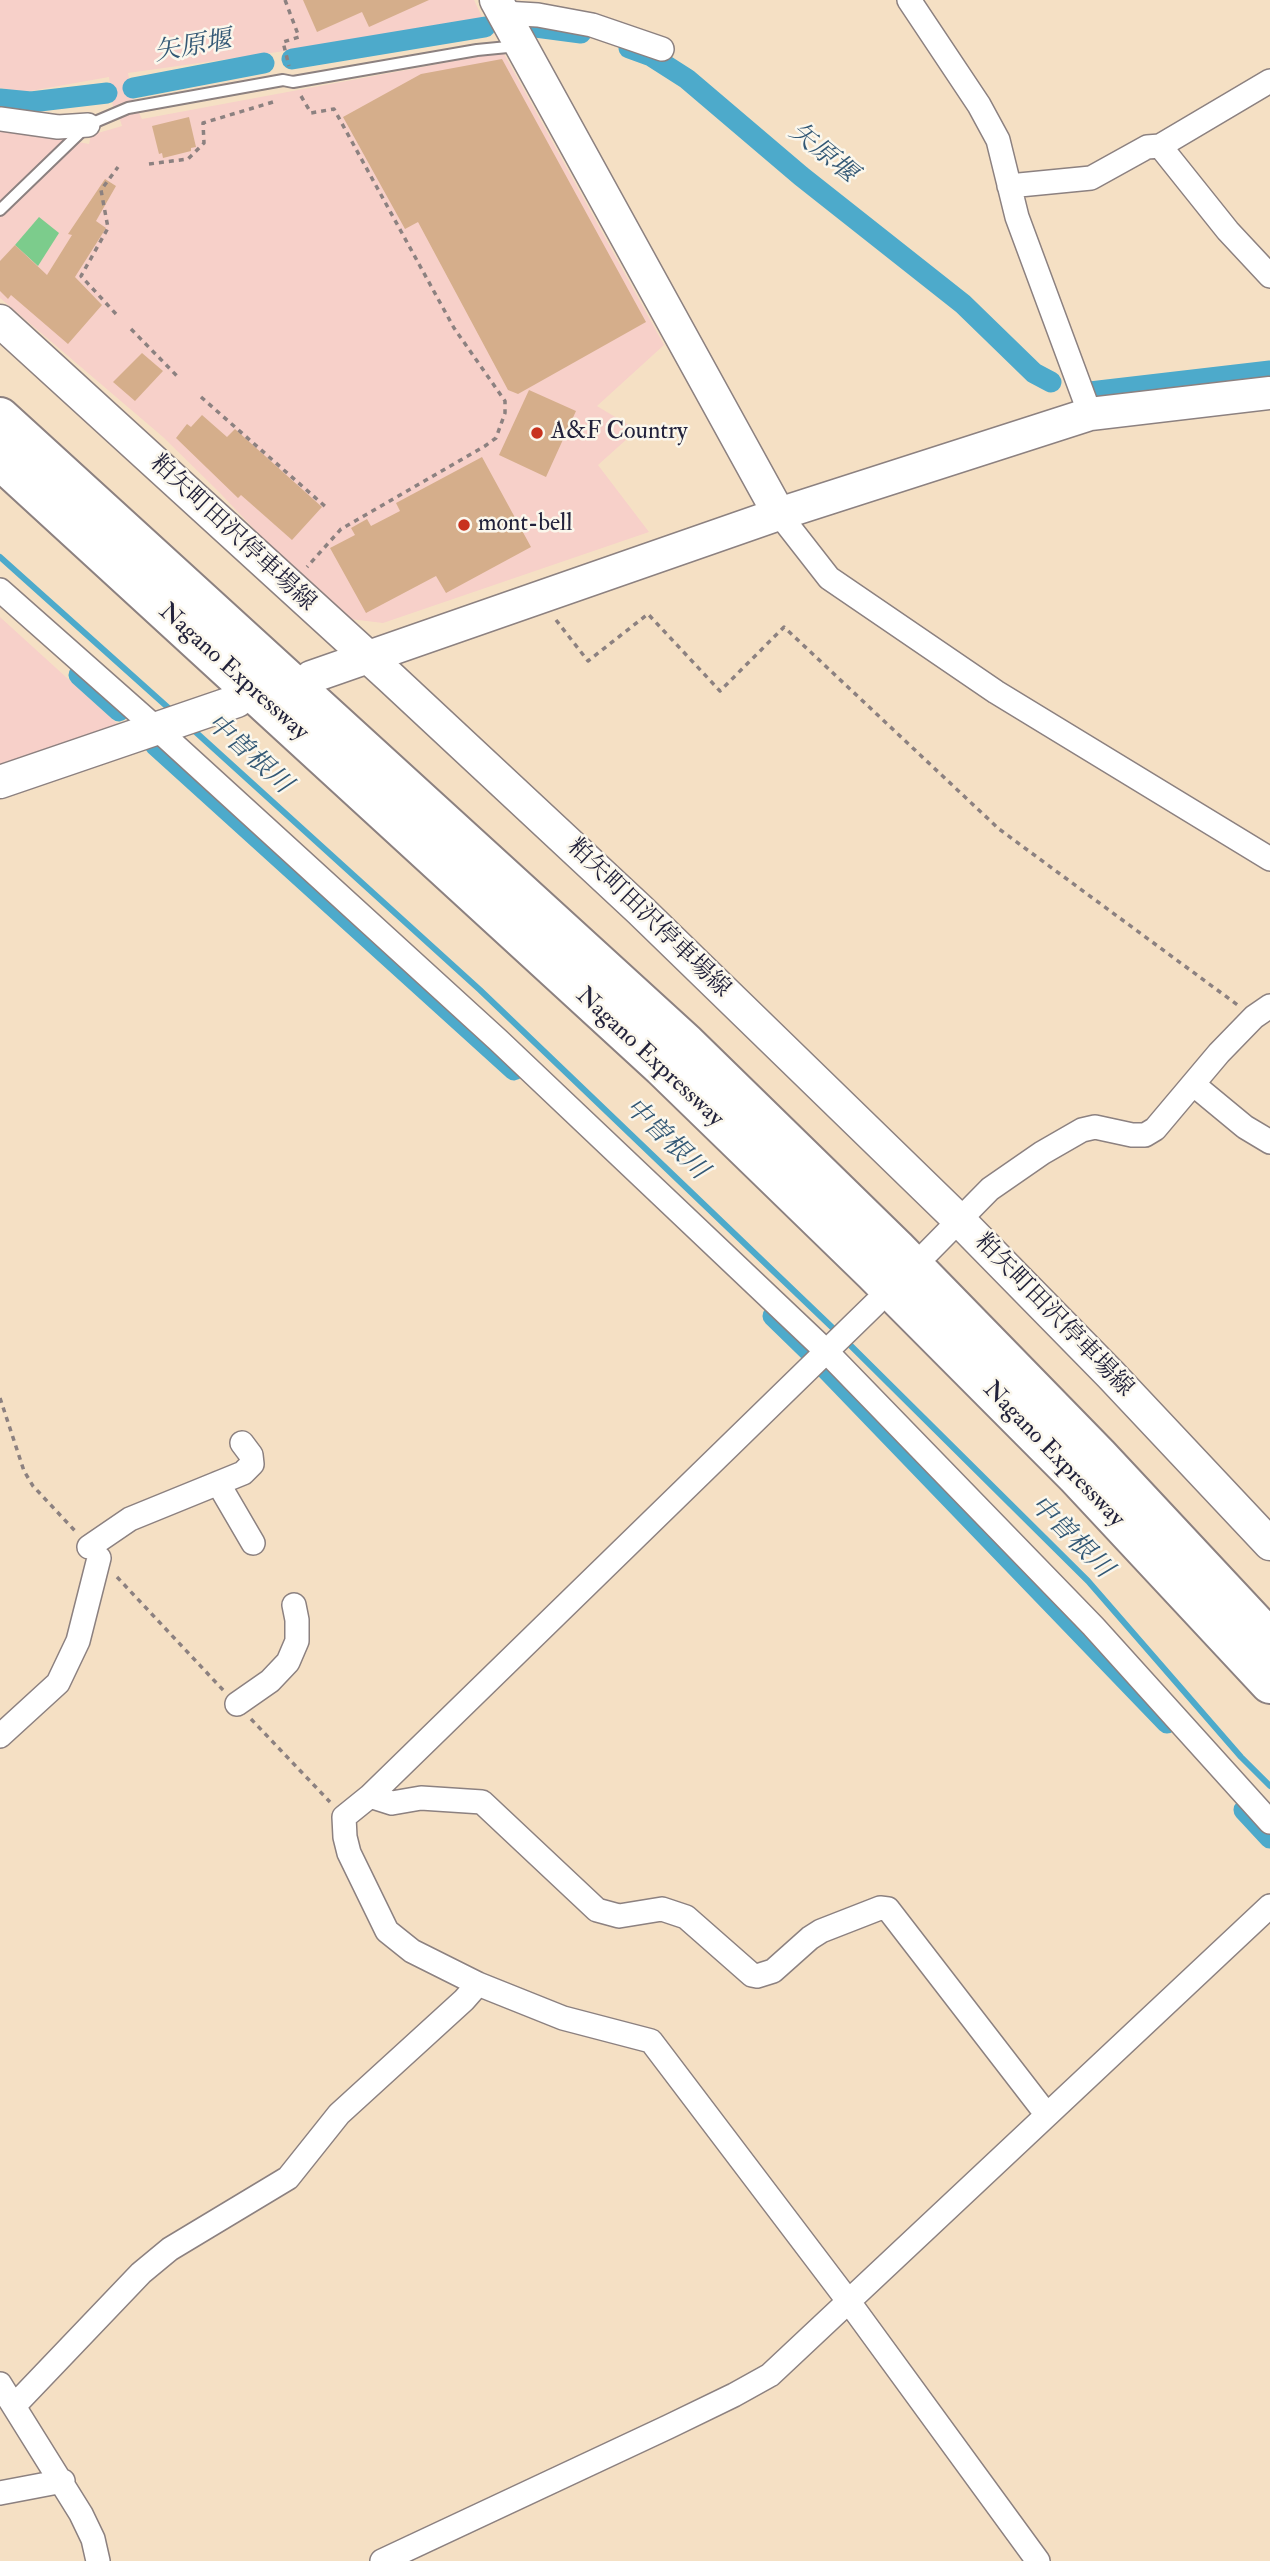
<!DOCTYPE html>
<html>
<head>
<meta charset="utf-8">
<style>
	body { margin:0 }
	canvas { display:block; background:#f5e0c4 }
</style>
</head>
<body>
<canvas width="1270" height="2561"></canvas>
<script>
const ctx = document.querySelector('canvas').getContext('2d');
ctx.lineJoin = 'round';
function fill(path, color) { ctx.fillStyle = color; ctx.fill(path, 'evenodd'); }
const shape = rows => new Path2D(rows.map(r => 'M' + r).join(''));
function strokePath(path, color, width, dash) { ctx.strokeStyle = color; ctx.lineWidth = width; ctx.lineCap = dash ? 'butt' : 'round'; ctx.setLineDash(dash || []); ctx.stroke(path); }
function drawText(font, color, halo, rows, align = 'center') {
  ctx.font = font + ' "IM FELL Double Pica","Noto Serif JP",serif'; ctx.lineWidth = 5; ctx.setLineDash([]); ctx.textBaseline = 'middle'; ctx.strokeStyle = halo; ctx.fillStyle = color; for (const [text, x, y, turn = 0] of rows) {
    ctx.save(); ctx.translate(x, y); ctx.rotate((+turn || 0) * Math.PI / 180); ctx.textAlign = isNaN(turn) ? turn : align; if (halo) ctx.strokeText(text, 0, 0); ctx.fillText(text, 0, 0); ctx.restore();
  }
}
fill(shape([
	[0,0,474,0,485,23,128,73,134,103,142,119,503,52,664,345,597,406,637,430,598,465,649,532,383,623,350,619,289,566,220,493,163,437,0,298,0,127,89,144,91,135,122,126,116,107,113,107,109,77,25,92,0,88],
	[0,617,122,728,0,771]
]), '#f7d0c9');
fill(shape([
	[39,217,59,233,38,266,15,245]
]), '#7ccc8c');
strokePath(shape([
	[0,557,173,712],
	[189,726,480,990,838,1333],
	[846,1341,1088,1581,1241,1757,1270,1786]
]), '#4daacb', 6);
strokePath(shape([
	[528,26,581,33],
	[629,48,651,56,687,79,801,176,963,304,1034,373,1051,382],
	[292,59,485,27],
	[133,88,264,63],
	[0,99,31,102,107,93],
	[1090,392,1270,371],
	[79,675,119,711],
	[155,745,514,1070],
	[773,1316,809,1351],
	[826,1369,1167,1723],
	[1244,1810,1270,1838]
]), '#4daacb', 21);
fill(shape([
	[303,0,429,0,369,27,362,12,317,32],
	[502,59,646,322,518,394,508,390,418,222,405,229,343,117,421,74],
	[189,117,196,147,191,148,191,151,163,158,162,153,159,154,152,126],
	[105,179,116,186,96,221,106,228,75,277,102,305,68,344,11,295,8,299,0,291,0,261,15,245,47,275,72,235,68,234],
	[142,353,163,371,135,401,113,382],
	[529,390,576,411,546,477,499,455],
	[202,415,227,437,235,429,322,507,292,540,241,495,238,498,176,438,187,424,191,427],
	[482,457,531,547,446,593,436,576,366,613,330,548,355,535,351,528,367,519,371,526,400,511,396,503]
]), '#d5ae8b');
const lane = shape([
	[0,210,88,125,128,108,283,80,293,82,477,50,518,46]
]);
const street = shape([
	[909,0,979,105,998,140,1017,217,1090,414],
	[504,13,538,15,592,25,662,49],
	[0,119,58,127,88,125],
	[1160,146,1228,231,1270,276],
	[1009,186,1091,178,1147,147,1160,146,1270,81],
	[779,514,829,578,996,692,1270,859],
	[0,590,156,728,498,1040,826,1351,1093,1626,1270,1822],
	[1193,1084,1245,1127,1270,1142],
	[928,1252,990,1189,1042,1153,1082,1130,1095,1127,1132,1135,1145,1135,1155,1129,1219,1053,1254,1017,1270,1006],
	[875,1304,370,1796,344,1817,345,1837,349,1853,387,1931,412,1951,478,1984,563,2018,651,2041,849,2302,1038,2561],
	[218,1483,253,1543],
	[89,1547,130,1519,243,1473,252,1464,251,1455,242,1443],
	[237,1704,270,1681,288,1662,297,1641,297,1620,294,1605],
	[0,1736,58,1683,78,1641,99,1558],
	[370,1796,392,1803,421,1798,482,1802,597,1910,619,1916,662,1909,686,1917,752,1975,757,1976,773,1971,810,1938,821,1931,880,1908,888,1909,1047,2115],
	[0,2384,81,2514,93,2539,98,2561],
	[14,2406,141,2273,170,2249,288,2178,339,2114,464,2000,478,1984],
	[0,2493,63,2481],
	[382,2561,668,2427,734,2395,770,2375,1270,1906]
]);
const secondary = shape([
	[496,0,779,514],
	[0,321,390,677,640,910,960,1221,1111,1375,1270,1544],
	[311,677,779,514,1090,414,1270,393],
	[0,782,237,701]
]);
const highway = shape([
	[0,417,686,1043,896,1248,1099,1456,1270,1639],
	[0,460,662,1067,873,1272,1076,1476,1270,1684]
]);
strokePath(lane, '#8c8180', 14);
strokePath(street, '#8c8180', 26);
strokePath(secondary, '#8c8180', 35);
strokePath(highway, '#8c8180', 42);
strokePath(shape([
	[285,0,299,37,283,42,289,66],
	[301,96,311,113,334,109,454,328,505,401,505,413,496,438,485,446,341,529,307,567],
	[149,164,188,159,204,143,203,123,273,102],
	[116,314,81,276,108,228,101,190,118,167],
	[131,329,180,379],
	[201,397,327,508],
	[556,620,588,661,648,614,720,691,784,627,999,829,1239,1006],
	[0,1398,24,1471,33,1486,76,1532],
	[117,1577,224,1691],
	[251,1719,330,1802]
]), '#8c8180', 3.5, [5, 5]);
strokePath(lane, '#fff', 10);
strokePath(street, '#fff', 23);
strokePath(secondary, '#fff', 32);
strokePath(highway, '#fff', 38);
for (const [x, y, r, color] of [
	[537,433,7,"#c8321e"],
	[464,525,7,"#c8321e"]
]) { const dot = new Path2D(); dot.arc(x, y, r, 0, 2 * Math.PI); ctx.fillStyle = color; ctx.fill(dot); strokePath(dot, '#fbf7ec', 2.5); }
drawText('24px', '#22223b', '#fbf7ec', [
	["A&F Country",551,433],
	["mont-bell",478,525]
], 'left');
drawText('24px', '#22223b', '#fbf7ec', [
	["粕矢町田沢停車場線",232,534,43],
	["Nagano Expressway",233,673,42],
	["粕矢町田沢停車場線",648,919,44],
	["Nagano Expressway",649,1058,43],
	["粕矢町田沢停車場線",1053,1316,46],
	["Nagano Expressway",1053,1455,46]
]);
drawText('italic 26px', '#335875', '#fbf7ec', [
	["矢原堰",193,48,-10],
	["矢原堰",822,154,39],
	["中曽根川",248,755,42],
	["中曽根川",665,1140,44],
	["中曽根川",1070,1538,45]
]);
</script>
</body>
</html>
